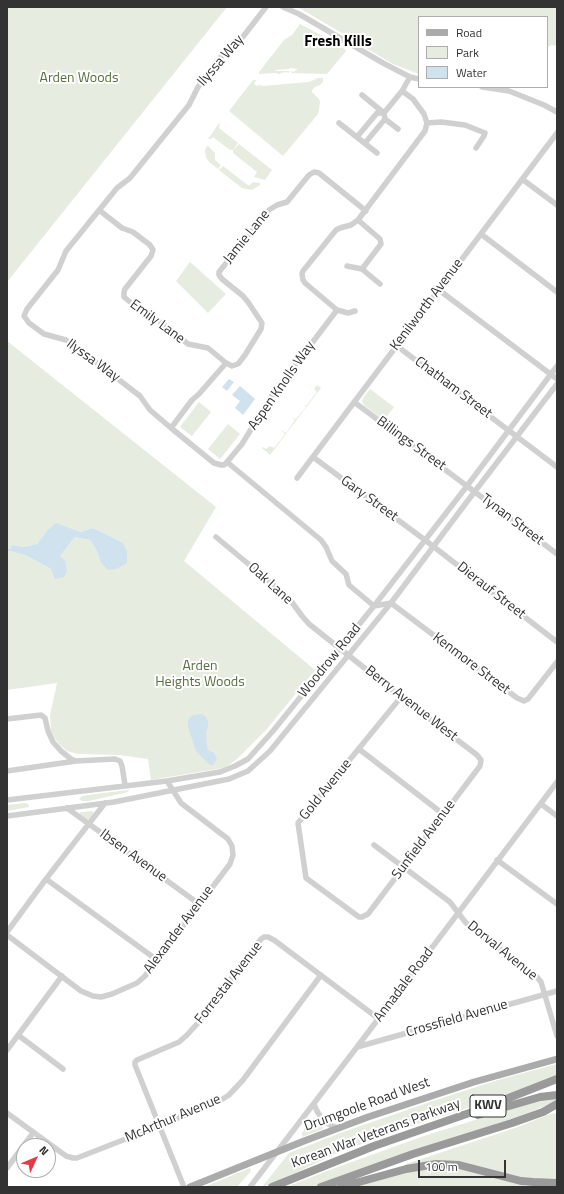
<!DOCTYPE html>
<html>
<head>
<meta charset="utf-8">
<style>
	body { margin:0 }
	#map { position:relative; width:564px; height:1194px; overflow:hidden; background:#fff; font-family:"Titillium Web",sans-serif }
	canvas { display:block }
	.frame { position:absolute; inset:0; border:8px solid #333; pointer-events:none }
	.legend { position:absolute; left:418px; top:16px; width:130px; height:72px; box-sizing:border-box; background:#fff; border:1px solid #adadad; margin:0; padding:5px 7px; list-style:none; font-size:12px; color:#333 }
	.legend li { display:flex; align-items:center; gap:8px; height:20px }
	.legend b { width:20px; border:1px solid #adadad }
	.north { position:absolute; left:16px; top:1138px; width:40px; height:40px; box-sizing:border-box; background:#fff; border:1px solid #adadad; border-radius:50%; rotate:46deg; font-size:11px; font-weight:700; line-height:16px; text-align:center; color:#333 }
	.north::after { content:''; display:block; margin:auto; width:14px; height:18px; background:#e63946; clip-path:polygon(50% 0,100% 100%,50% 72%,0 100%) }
	.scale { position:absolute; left:418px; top:1160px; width:88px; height:18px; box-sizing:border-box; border:2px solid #333; border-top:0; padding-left:5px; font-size:12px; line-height:14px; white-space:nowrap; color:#333; -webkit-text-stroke:3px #fff; paint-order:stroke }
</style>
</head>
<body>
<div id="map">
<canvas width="564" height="1194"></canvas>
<div class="frame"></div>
<ul class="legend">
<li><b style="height:5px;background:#ababab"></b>Road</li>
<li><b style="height:11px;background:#e6ecdf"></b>Park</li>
<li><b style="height:11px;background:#cfe2ee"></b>Water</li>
</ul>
<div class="north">N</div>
<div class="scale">100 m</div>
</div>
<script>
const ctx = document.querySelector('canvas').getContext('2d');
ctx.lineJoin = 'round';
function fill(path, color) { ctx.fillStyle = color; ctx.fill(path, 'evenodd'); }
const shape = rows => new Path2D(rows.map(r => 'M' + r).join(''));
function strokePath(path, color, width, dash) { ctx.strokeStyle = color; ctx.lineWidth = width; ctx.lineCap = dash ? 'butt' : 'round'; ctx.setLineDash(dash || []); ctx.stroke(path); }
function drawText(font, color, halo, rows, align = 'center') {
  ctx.font = font + ' "Titillium Web",sans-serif'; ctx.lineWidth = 4; ctx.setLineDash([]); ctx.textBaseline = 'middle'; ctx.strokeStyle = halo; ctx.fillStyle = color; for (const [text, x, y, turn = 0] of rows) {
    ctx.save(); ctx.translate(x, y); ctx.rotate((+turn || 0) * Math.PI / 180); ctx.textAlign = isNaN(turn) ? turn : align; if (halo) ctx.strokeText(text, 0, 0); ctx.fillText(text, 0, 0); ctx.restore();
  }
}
fill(shape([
	[7,7,227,7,7,282],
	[298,7,557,7,557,46,552,45,547,47,547,17,419,17,419,74,393,64,366,48,367,46,362,41,356,40,355,41],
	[300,24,321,35,346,50,346,51,327,74,292,73,290,71,293,72,298,69,290,68,289,69,275,70,277,71,289,71,289,73,286,72,281,73,280,74,275,73,259,74,259,72,284,40,292,35],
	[318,78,323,78,323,82,320,85,315,87,312,90,312,92,319,99,320,102,319,110,318,114,283,156,229,111,253,80,256,80,254,84,257,86,259,85,263,86,309,82],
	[220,122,219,128,238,143,233,150,230,150,213,137,211,139,208,139],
	[239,144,272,170,265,180,254,177,257,172,233,153,233,150],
	[208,146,215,153,215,160,221,165,218,169,209,162,206,157,205,152,206,147],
	[223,166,249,186,253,182,260,183,260,185,252,190,242,188,219,170],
	[190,262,226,294,208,313,176,281],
	[7,341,216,507,184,561,315,670,266,730,238,758,229,765,223,768,151,780,148,759,119,755,78,754,67,751,59,744,54,737,51,731,50,715,57,683,7,690],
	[93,528,122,542,100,561,97,551,90,540,75,537,60,556,56,579,51,569,25,555,10,551,12,545,24,547,37,544,46,532,80,532],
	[317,385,321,388,270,455,262,448,263,447,266,449,270,446,274,448,285,434,281,430,286,433,295,420,292,417,296,419,306,407,303,404,306,406,317,392,314,389],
	[370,389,394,407,384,420,365,406,362,402,363,398],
	[199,402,211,412,192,436,180,427],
	[228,424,240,434,220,459,208,449],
	[129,790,128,792,89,801,82,801,79,799,82,796,95,794],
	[26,803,29,805,29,807,7,811,7,805],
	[92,811,94,813,88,820,79,815,80,812],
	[557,1064,557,1076,496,1100,480,1104,402,1129,335,1154,283,1179,262,1187,289,1153,343,1132,433,1101,498,1080],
	[549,1099,557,1099,557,1101,523,1115,337,1179,317,1187,286,1187,335,1168,424,1136,539,1100],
	[557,1113,557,1182,532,1181,467,1165,407,1166,406,1164,518,1127,550,1114],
	[315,1117,323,1126,323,1129,302,1137,302,1133,312,1120],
	[433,1167,461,1169,523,1184,524,1186,509,1187,351,1187,386,1177],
	[250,1168,251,1171,237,1187,204,1187]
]), '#e6ecdf');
fill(shape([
	[229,379,234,382,227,391,222,387],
	[240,386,255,399,243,415,235,408,240,401,232,395],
	[56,523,80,532,93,528,122,542,127,551,127,563,116,569,108,570,100,561,97,551,90,540,75,537,60,556,65,561,67,571,64,577,55,579,51,569,25,555,10,551,12,545,24,547,37,544,46,532],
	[202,714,206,717,208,722,208,727,206,733,207,748,209,751,213,752,215,755,217,759,213,765,210,765,196,751,188,727,188,721,190,717,194,715]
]), '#cfe2ee');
strokePath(shape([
	[7,550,10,550]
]), '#cfe2ee', 2);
strokePath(shape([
	[266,7,242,38,227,49,214,66,198,87,189,105,130,178,117,188,66,251,58,270,27,309,24,316,29,323,44,334,66,340,71,343,140,396,150,410,171,428,214,463,221,465,224,465,227,462,242,444,271,397,337,310],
	[283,7,299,14,383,63,410,77,419,79],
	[482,87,509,91,544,105,557,112],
	[362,95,384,113,385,119,365,143],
	[384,113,402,91,410,77],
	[385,119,398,129],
	[339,123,377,153],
	[427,123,441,122,465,125,485,133,484,136,476,148],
	[357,137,377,113,383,113],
	[522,179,557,205],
	[99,210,122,228,133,232,150,245,153,250,151,256,125,289,124,292,124,297,147,316,159,321,188,344,208,348,226,363,232,366,238,364,245,355,261,329,262,323,248,302,243,296,222,279,219,275,219,272,269,210,277,205,287,202,309,175,314,172,319,173,366,211],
	[358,220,380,239,381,244,362,269],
	[481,234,557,292],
	[347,266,362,269,380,284],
	[439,290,557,379],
	[355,311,348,313,337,310,305,283,303,280,302,274,303,271,336,230,340,228,351,225,358,220,425,131,427,123,424,114,413,99,402,91],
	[397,346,557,467],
	[354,402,467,486,557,554],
	[171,428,192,400,199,394,226,363],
	[313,457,425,540,557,642],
	[227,462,321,540,326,547,332,561,346,574,349,585,374,606,391,603,517,698,524,701,528,699,557,662],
	[297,478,557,133],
	[216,537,288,597,302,616,309,624,401,697,477,755,481,760,480,766,368,914,362,917,359,917,306,878,298,823,401,697],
	[7,719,41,715,45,718,48,731,53,742,61,751,71,759,76,761,115,759,120,761,122,766,125,785],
	[359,749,443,814],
	[7,771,76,761],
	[7,800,167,781,220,772,235,766,248,759,273,731,374,606,467,486,557,366],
	[541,804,557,816],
	[67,808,199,904],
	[7,816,114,802,229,779,248,771,270,751,391,603,466,503,557,384],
	[374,845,450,902,466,923,537,977,541,982,557,1036],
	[497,860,557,904],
	[46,879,157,960],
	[7,932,46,879,105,803],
	[7,935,81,991,93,996,101,997,112,994,137,983,145,976,230,864,233,855,232,846,228,839,181,803,167,781],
	[18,1035,63,1069],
	[357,1047,557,991],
	[7,1050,62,976],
	[314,1104,317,1111,322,1119,330,1125,338,1128],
	[7,1113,66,1156,73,1158,77,1158,159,1126,221,1100,229,1095,243,1080,321,975],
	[7,1168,33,1133],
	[184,1187,135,1065,135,1062,137,1060,179,1042,187,1035,197,1024,261,939,264,937,268,937,274,940,379,1019],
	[250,1187,357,1047,557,782]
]), '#d0d0d0', 5.5);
strokePath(shape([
	[190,1187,304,1141,368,1117,474,1082,557,1059]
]), '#ababab', 7);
strokePath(shape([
	[478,1115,540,1097,557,1095],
	[272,1187,374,1146,478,1110,557,1079],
	[321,1187,413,1154,512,1123,543,1112,557,1104],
	[341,1187,406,1169,436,1164,459,1165,521,1181,533,1182,557,1183]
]), '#9a9a9a', 8);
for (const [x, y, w] of [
	[488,1106,36]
]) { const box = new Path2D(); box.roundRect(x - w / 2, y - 11, w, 22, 3); ctx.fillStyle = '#fff'; ctx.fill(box); strokePath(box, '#333', 1); }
drawText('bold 13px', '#333', null, [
	["KWV",488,1106]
]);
drawText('14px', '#333', '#fff', [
	["Ilyssa Way",221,61,-49],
	["Jamie Lane",247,237,-51],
	["Kenilworth Avenue",427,305,-53],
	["Emily Lane",157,322,36],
	["Ilyssa Way",93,361,36],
	["Aspen Knolls Way",282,386,-55],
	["Chatham Street",453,388,37],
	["Billings Street",411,444,36],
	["Gary Street",369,499,36],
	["Tynan Street",512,520,37],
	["Oak Lane",270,584,42],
	["Dierauf Street",491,591,38],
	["Woodrow Road",330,661,-51],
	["Kenmore Street",471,664,37],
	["Berry Avenue West",411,704,38],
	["Gold Avenue",326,790,-51],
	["Sunfield Avenue",424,840,-53],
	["Ibsen Avenue",133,856,36],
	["Alexander Avenue",179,930,-53],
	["Dorval Avenue",502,951,39],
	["Forrestal Avenue",229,983,-52],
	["Annadale Road",404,985,-53],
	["Crossfield Avenue",457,1019,-16],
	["Drumgoole Road West",367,1105,-20],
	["McArthur Avenue",173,1119,-23],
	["Korean War Veterans Parkway",376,1134,-20]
]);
drawText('14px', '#56703f', '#fff', [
	["Arden Woods",79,79],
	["Arden",200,667],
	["Heights Woods",200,683]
]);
drawText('bold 15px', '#000', '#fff', [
	["Fresh Kills",338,42]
]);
</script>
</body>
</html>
